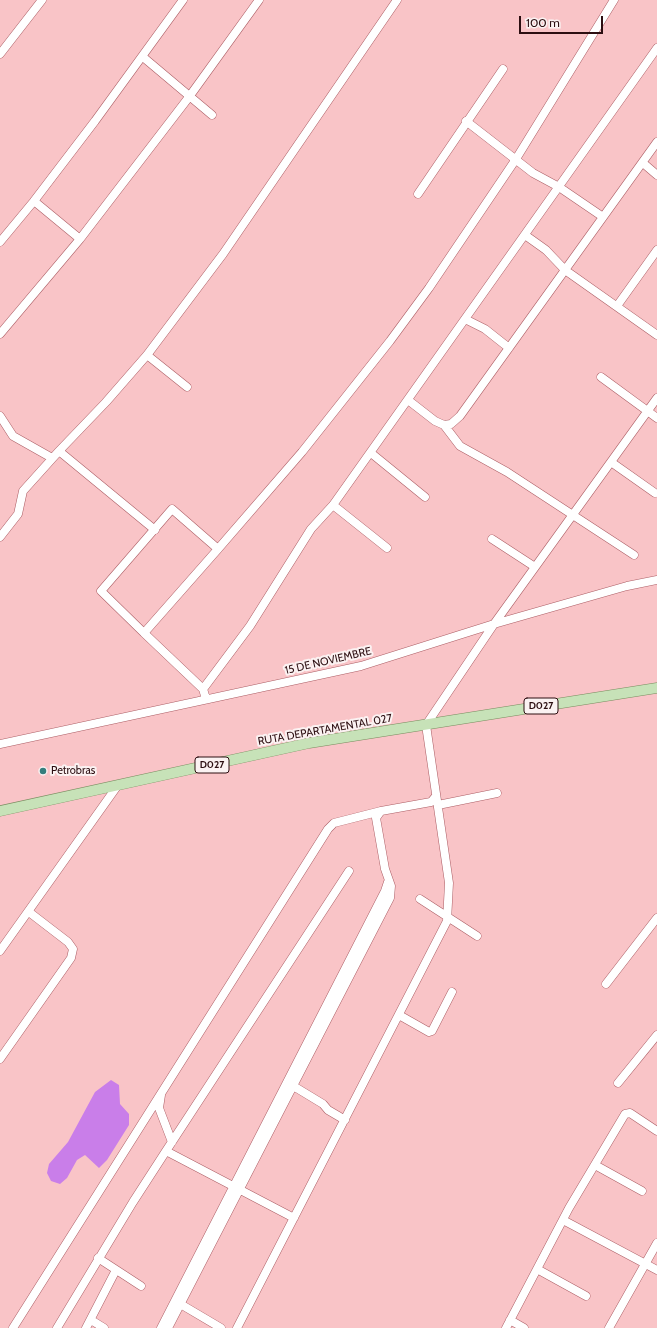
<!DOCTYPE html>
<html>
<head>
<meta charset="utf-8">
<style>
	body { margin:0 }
	#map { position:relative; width:657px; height:1328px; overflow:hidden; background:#f9c4c7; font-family:Cabin,sans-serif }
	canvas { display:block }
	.scale { position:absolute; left:519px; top:16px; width:84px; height:18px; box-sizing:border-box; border:2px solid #2c0e11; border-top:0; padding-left:5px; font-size:12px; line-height:14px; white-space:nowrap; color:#2c0e11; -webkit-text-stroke:3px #fbf2f2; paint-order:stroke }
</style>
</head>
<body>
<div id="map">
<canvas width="657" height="1328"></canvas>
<div class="scale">100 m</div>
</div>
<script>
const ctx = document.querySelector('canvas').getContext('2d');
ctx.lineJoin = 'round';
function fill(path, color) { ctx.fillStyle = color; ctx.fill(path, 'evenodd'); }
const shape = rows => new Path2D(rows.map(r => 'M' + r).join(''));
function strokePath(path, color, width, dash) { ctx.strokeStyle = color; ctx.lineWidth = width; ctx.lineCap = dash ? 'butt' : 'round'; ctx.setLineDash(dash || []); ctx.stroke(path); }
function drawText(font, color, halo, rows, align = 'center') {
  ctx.font = font + ' Cabin,sans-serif'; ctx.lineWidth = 4; ctx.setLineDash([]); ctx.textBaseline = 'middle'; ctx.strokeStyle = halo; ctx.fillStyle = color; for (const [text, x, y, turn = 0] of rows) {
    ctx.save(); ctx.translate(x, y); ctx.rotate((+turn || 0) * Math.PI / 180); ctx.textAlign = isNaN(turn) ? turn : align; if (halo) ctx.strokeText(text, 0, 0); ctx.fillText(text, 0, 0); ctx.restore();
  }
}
fill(shape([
	[111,1080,119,1085,120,1104,129,1114,129,1125,107,1160,99,1168,85,1155,77,1160,67,1178,60,1184,51,1181,47,1173,49,1164,68,1142,95,1092]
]), '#c97ee9');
const minor = shape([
	[0,54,42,0],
	[143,57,212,115],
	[466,121,533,173,559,187,603,217],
	[643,163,657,175],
	[418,194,503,69],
	[34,201,80,239],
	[525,235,546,250,565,270,657,335],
	[0,242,34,201,95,121,183,0],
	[617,306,657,250],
	[465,319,485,329,509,348],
	[0,334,80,239,189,97,259,0],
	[147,355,187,387],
	[601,377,657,418],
	[408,400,435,421,444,425,451,424,460,416,657,142],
	[0,416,13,436,52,458],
	[444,425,460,446,507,472,634,555],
	[371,453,425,497],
	[611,462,655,493],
	[333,505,387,548],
	[155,530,59,451,106,402,147,355,223,254,397,0],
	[0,537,18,514,23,491,59,451],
	[492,539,535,567],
	[218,549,172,509,101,591,144,633,218,549,302,452,390,341,429,288,516,159,614,0],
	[144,633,203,689],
	[206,699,203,689,250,626,311,529,333,505,657,48],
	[0,744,361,666,494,624,627,586,657,580],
	[438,805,497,793],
	[420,899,477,936],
	[0,951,118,785],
	[606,984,657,918],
	[399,1015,429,1032,432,1031,452,992],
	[0,1059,71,958,73,949,68,942,29,912],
	[618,1083,657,1035],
	[290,1084,323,1104,328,1110,345,1120],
	[161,1095,159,1108,172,1142],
	[166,1151,349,871],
	[595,1165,642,1191],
	[563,1220,657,1270],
	[98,1258,141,1286],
	[537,1269,586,1296],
	[177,1302,221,1328],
	[91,1320,104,1328],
	[510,1320,524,1328],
	[13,1328,328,829,334,823,381,811],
	[57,1328,133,1202,166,1151,294,1218],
	[86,1328,116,1270],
	[161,1328,385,891,388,882],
	[168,1328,390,898,391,886,385,869,376,818,381,811,431,802,436,796],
	[237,1328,447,921,449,883,426,725,494,624,657,398],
	[506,1328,569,1208,625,1114,630,1113,657,1131],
	[609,1328,657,1243]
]);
const major = shape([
	[0,811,309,743,657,688]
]);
strokePath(minor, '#ac5e65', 9);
strokePath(major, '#788b5e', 11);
strokePath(minor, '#fff', 8);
strokePath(major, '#c7e2b8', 10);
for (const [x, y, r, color] of [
	[43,771,4,"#357e7d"]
]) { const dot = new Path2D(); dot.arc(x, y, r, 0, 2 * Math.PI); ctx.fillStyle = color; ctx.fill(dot); strokePath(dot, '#fbf2f2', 1.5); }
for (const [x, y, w] of [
	[541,706,34],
	[212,765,34]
]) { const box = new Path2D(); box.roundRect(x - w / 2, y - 8, w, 16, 3); ctx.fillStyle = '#fbf2f2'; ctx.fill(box); strokePath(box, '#2c0e11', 1); }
drawText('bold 10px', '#2c0e11', null, [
	["D027",541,706],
	["D027",212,765]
]);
drawText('11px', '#2c0e11', '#fbf2f2', [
	["15 DE NOVIEMBRE",328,661,-13],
	["RUTA DEPARTAMENTAL 027",325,730,-10]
]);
drawText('11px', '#2c0e11', '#fbf2f2', [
	["Petrobras",51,771]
], 'left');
</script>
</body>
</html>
